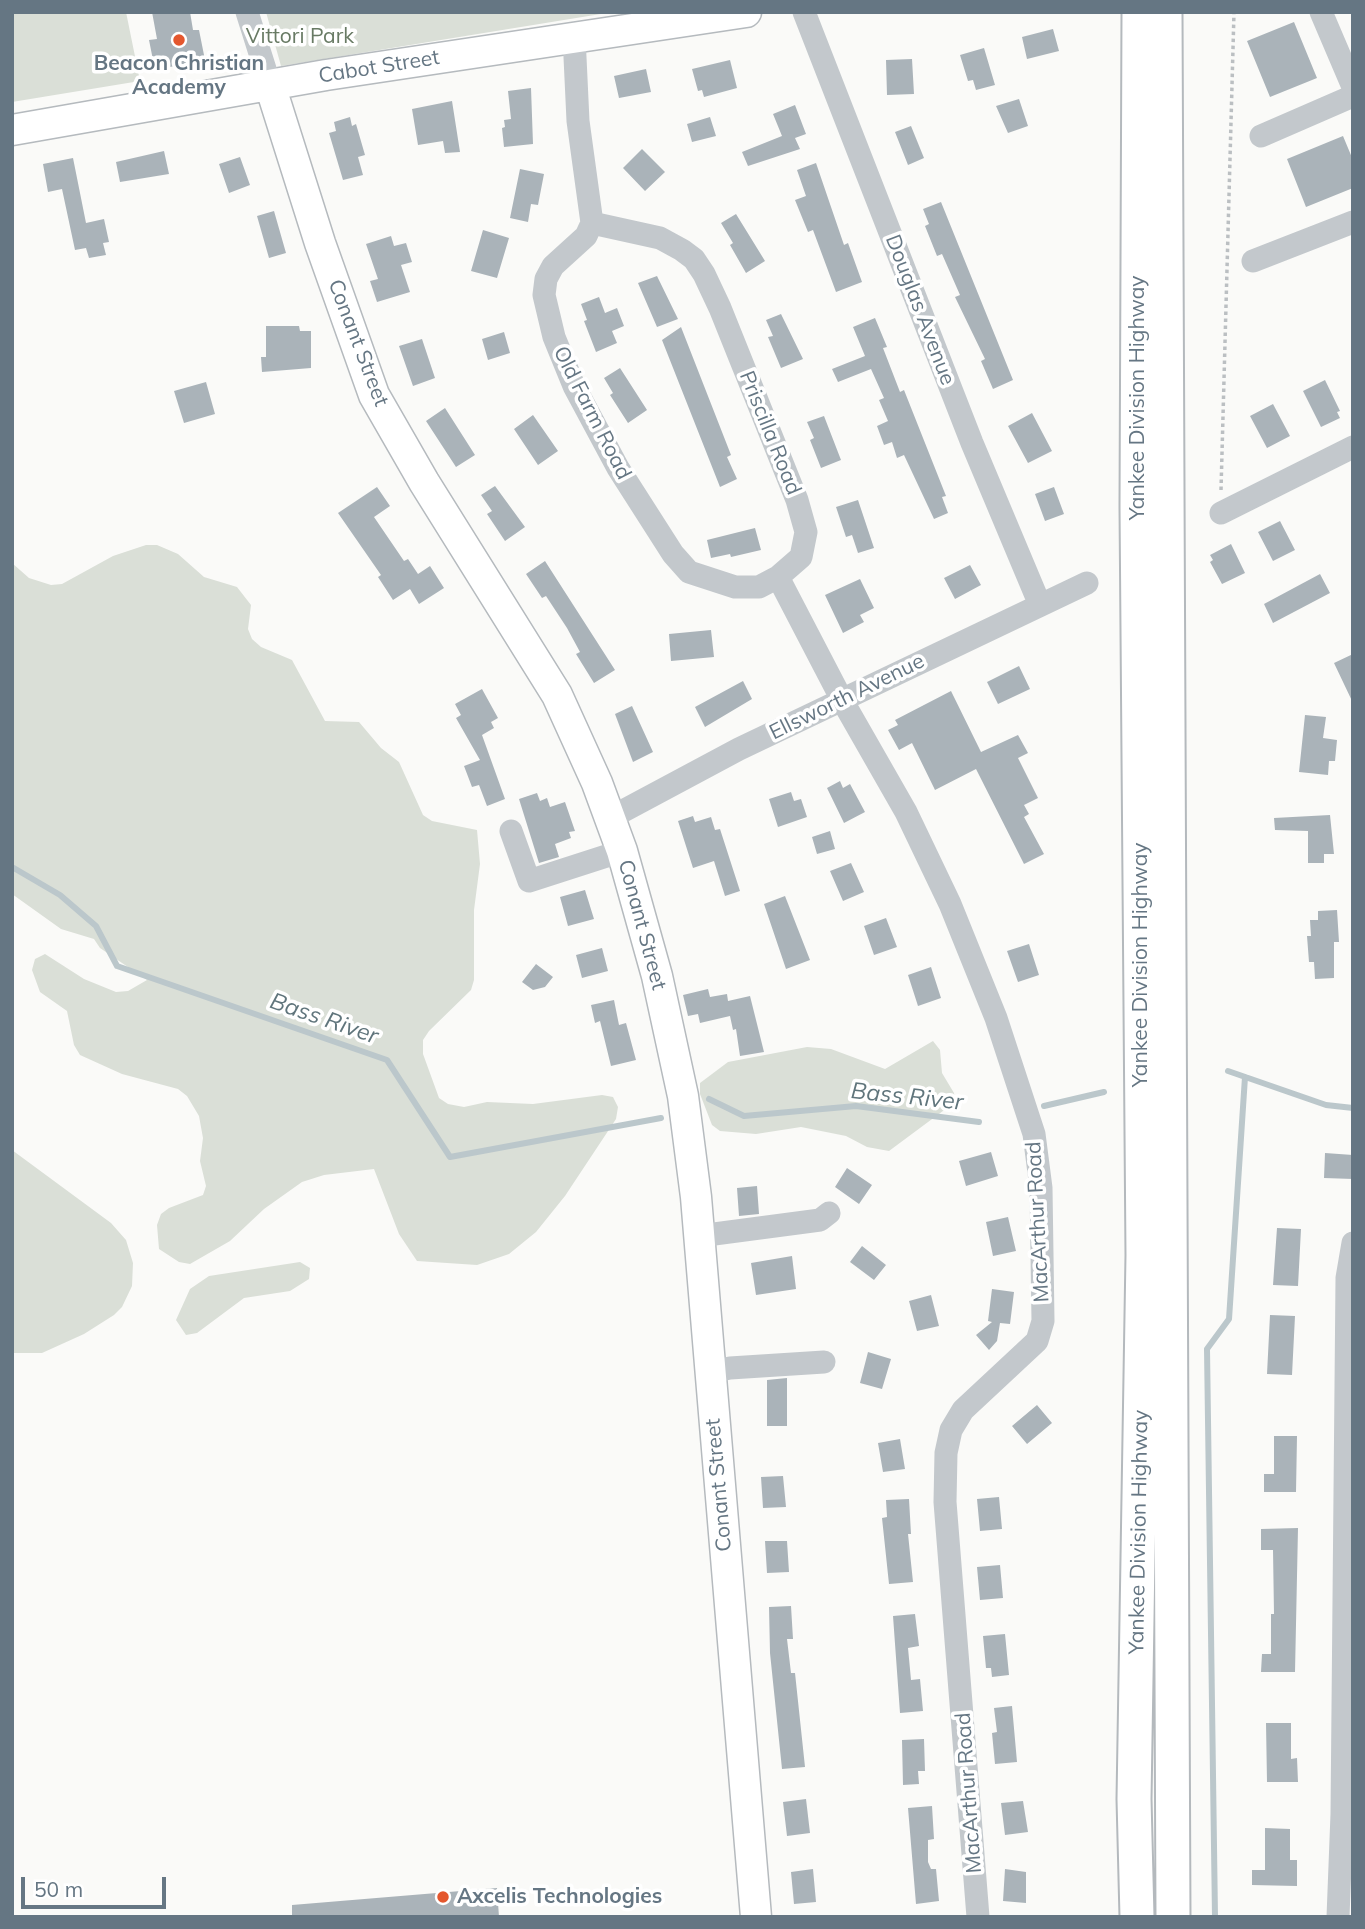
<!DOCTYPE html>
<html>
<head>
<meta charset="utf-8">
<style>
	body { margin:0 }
	#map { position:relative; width:1365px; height:1929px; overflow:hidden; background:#fafaf8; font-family:Mulish,sans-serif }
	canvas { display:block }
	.frame { position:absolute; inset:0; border:14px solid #657683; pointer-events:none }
	.scale { position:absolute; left:21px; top:1877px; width:145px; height:32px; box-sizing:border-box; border:4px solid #657683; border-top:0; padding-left:9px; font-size:21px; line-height:24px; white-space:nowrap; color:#657683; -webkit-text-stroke:5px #fff; paint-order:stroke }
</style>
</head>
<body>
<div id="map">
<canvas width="1365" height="1929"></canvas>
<div class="frame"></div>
<div class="scale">50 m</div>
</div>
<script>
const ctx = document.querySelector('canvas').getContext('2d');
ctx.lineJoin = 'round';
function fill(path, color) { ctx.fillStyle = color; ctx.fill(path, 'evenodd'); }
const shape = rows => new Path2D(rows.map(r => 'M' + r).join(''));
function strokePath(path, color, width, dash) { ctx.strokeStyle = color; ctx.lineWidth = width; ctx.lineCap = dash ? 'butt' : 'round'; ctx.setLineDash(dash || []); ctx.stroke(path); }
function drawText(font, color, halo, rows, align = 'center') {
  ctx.font = font + ' Mulish,sans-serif'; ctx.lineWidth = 7; ctx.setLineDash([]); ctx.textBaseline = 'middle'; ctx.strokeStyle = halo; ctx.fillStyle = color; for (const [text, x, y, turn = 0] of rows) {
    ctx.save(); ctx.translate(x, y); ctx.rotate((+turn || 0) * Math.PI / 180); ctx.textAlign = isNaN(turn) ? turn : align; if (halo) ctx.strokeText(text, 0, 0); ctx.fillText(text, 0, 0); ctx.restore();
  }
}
fill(shape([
	[12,12,126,12,140,81,12,102],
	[266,12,607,12,607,13,281,66],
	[146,545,157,545,178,554,204,577,237,587,251,605,248,629,252,639,261,647,292,660,325,721,359,722,381,748,399,762,423,815,432,821,477,830,480,864,474,910,474,980,471,990,429,1031,423,1040,423,1054,439,1098,448,1104,464,1107,487,1102,533,1104,602,1095,613,1097,618,1107,616,1119,565,1196,536,1232,509,1254,477,1265,417,1261,399,1234,374,1169,324,1175,302,1182,264,1209,230,1241,190,1264,179,1262,159,1249,157,1225,161,1214,169,1208,203,1195,206,1186,200,1161,203,1138,199,1116,187,1096,178,1089,122,1074,80,1055,74,1045,67,1011,40,992,32,970,35,959,45,954,84,979,116,992,128,991,147,980,100,948,94,939,61,929,12,894,12,563,29,578,51,585,62,584,113,556],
	[933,1041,940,1050,942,1073,954,1093,955,1102,889,1151,867,1147,846,1136,801,1127,756,1134,720,1131,712,1125,700,1094,700,1083,728,1062,807,1047,831,1049,885,1069],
	[12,1150,111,1223,126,1240,133,1263,132,1286,122,1307,114,1315,84,1334,42,1353,12,1353],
	[300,1262,310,1268,309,1279,290,1291,244,1298,197,1333,186,1335,176,1320,190,1289,209,1276]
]), '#dadfd7');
strokePath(shape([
	[12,867,60,895,96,926,117,966,387,1060,450,1157,661,1118],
	[1228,1071,1326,1105,1353,1108],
	[709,1099,744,1116,856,1106,979,1122],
	[1044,1106,1104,1092],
	[1215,1917,1207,1349,1229,1319,1245,1077]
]), '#bbc7cb', 6);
fill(shape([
	[152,12,190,12,193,30,199,30,205,60,155,70,149,40,157,39],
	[1294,22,1317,78,1270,97,1247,41],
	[1053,29,1059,51,1027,59,1022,37],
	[984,48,995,85,976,90,973,80,968,81,960,55],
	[912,59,914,94,887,95,886,60],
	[730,60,737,88,704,97,702,90,698,91,692,69],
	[646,69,651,92,619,98,614,76],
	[531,88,533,144,504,147,502,128,505,127,504,120,511,119,508,91],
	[1019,99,1028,126,1008,133,996,106],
	[452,101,460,152,445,153,443,141,418,145,412,109],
	[795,105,806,134,795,138,800,149,748,166,742,152,782,136,773,114],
	[350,117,352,126,356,124,365,155,358,157,363,175,343,180,329,133,336,131,334,122],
	[710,117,716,136,692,142,687,124],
	[911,126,924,158,908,165,895,132],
	[1343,136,1353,160,1353,188,1306,207,1287,159],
	[642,149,665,172,645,191,623,168],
	[164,151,169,174,120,182,116,162],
	[240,157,250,185,229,193,219,164],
	[73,158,86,223,104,219,109,242,103,243,106,255,89,258,86,248,75,250,62,189,48,192,43,164],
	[816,163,844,245,848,243,862,282,836,292,813,230,808,232,795,200,806,196,797,170],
	[520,169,544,174,538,205,531,204,528,222,510,218],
	[941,202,1013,380,993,389,981,361,985,359,955,297,960,295,942,254,937,256,925,226,929,224,923,209],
	[274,211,286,253,269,258,257,216],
	[736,214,765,261,746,273,730,245,733,243,721,223],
	[483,230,509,238,497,278,471,271],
	[391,236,394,246,406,243,412,262,401,265,410,292,377,302,370,281,378,279,366,244],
	[657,276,678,319,657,327,638,283],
	[599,297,605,313,617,308,624,326,612,331,617,343,596,352,584,321,587,320,581,304],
	[781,314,803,359,781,368,768,337,773,336,766,320],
	[875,318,887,347,883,348,900,392,904,390,946,496,942,497,948,513,934,519,904,455,897,458,892,442,884,445,877,426,888,421,879,400,884,398,871,369,838,382,832,369,865,356,853,327],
	[266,326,299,326,300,331,311,331,311,368,262,372,261,357,266,357],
	[681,327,731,455,727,457,737,479,720,487,662,340],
	[504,332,510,353,488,360,482,339],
	[422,339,435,378,413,386,399,346],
	[620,368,647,410,628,423,610,395,613,393,604,378],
	[1325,380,1340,411,1337,412,1340,418,1321,427,1303,391],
	[206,382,215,414,184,423,174,391],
	[1273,404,1290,436,1267,448,1250,416],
	[445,408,475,455,456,467,426,421],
	[1032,413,1052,451,1028,463,1008,426],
	[533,415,558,451,538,465,514,429],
	[824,416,841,460,821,468,810,440,814,438,807,422],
	[495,486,525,527,505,541,487,514,492,511,481,495],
	[377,487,390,506,374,517,404,561,408,559,418,574,430,566,444,588,419,604,410,589,393,600,378,577,381,575,338,513],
	[1054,487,1064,514,1045,521,1035,494],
	[858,500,874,548,858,553,852,535,846,537,836,507],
	[1280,521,1295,550,1273,561,1258,532],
	[755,528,761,550,731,557,730,554,711,558,707,540],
	[1231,544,1245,573,1222,584,1210,562,1213,560,1210,555],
	[545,561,615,670,594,683,576,654,580,652,567,628,546,596,542,598,526,574],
	[970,565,981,585,955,599,944,578],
	[1320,574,1330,593,1273,623,1264,604],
	[860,579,874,608,860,615,864,622,843,633,825,595],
	[711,630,714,657,671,661,669,634],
	[1353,654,1353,703,1334,663],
	[1019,666,1030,689,998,704,987,682],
	[743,681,752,699,705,727,695,707],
	[482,689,498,718,491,722,494,728,482,735,505,799,487,806,479,785,472,787,464,766,480,760,456,718,461,715,455,704],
	[951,691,981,752,1018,735,1028,753,1018,758,1038,798,1024,805,1029,814,1024,817,1044,854,1024,864,976,769,935,790,912,743,899,750,888,730,898,725,895,720],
	[632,706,653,752,633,762,615,714],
	[1305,715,1326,717,1323,738,1337,740,1335,761,1329,761,1328,775,1299,772],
	[840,781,843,788,850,784,865,812,844,823,827,788],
	[791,792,794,801,801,799,807,817,778,827,769,799],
	[537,793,540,801,547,798,550,807,565,802,575,831,569,832,571,838,555,844,559,857,539,863,519,799],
	[1330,815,1334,854,1324,854,1324,863,1308,863,1308,831,1275,830,1274,818],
	[693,816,695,822,711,817,715,830,720,829,740,891,725,896,714,861,693,868,678,821],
	[830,831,835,849,817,854,812,837],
	[851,863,864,892,843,901,830,871],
	[585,890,594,919,568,926,560,897],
	[785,896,810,960,786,969,764,904],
	[1337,910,1339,942,1334,942,1334,978,1315,979,1314,962,1309,962,1307,936,1311,936,1310,920,1318,920,1318,911],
	[886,918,897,947,874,955,864,926],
	[1029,944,1039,975,1018,982,1007,951],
	[602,948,608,971,582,978,576,955],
	[536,964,553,977,545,987,533,990,522,982],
	[931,967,941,998,918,1006,908,975],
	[708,989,710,997,727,994,728,1001,750,996,764,1052,740,1056,736,1029,733,1030,730,1016,700,1023,698,1014,688,1016,683,995],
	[614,1000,619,1025,626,1023,636,1060,611,1066,600,1021,595,1023,591,1005],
	[991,1152,998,1176,966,1186,959,1161],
	[1325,1153,1353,1155,1353,1179,1324,1178],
	[847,1168,872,1185,859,1204,835,1187],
	[757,1186,759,1214,739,1216,737,1188],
	[1008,1217,1016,1251,993,1256,986,1222],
	[1277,1228,1301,1229,1298,1286,1273,1285],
	[862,1246,886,1265,874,1280,850,1262],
	[792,1256,796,1289,756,1295,751,1263],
	[992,1289,1014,1292,1010,1324,1000,1323,997,1341,989,1350,976,1335,992,1322,988,1321],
	[931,1295,939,1326,917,1331,909,1301],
	[1270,1315,1295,1316,1292,1375,1267,1374],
	[868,1352,891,1359,882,1389,860,1383],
	[787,1378,787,1426,767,1426,767,1380],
	[1037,1405,1052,1423,1027,1444,1012,1426],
	[1274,1436,1297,1436,1296,1492,1264,1492,1264,1474,1274,1474],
	[900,1439,905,1469,883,1472,878,1443],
	[783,1476,786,1507,763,1508,761,1477],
	[999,1497,1002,1529,980,1531,977,1499],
	[909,1499,911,1534,908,1534,913,1582,889,1584,882,1518,887,1517,886,1500],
	[1298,1528,1295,1672,1261,1672,1262,1654,1271,1654,1271,1614,1274,1614,1273,1550,1261,1550,1261,1529],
	[765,1541,787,1541,789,1572,767,1573],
	[1000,1565,1003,1598,980,1600,977,1567],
	[791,1606,793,1639,787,1639,791,1673,795,1673,805,1767,782,1769,770,1653,769,1607],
	[915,1614,919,1646,908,1648,911,1680,920,1679,923,1711,900,1713,893,1616],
	[1005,1634,1009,1675,992,1677,991,1668,986,1668,983,1636],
	[1012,1706,1017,1762,995,1764,992,1733,997,1732,994,1708],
	[1266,1723,1291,1723,1291,1759,1297,1758,1298,1782,1267,1782],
	[924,1739,925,1771,918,1771,919,1784,903,1785,902,1740],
	[806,1799,810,1833,787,1836,783,1802],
	[1023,1801,1028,1832,1005,1835,1001,1803],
	[932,1806,934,1839,928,1840,928,1862,931,1869,936,1869,939,1901,916,1904,908,1808],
	[1265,1828,1290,1829,1290,1860,1297,1860,1297,1886,1252,1885,1252,1870,1265,1870],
	[813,1869,816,1902,794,1904,791,1872],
	[1005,1869,1026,1872,1026,1903,1003,1901],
	[497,1888,499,1917,292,1917,292,1905]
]), '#aab3b9');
const major = shape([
	[270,85,320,243,374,395,424,482,557,695,597,783,622,851,657,976,683,1096,696,1197,756,1917],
	[12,130,326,75,746,12]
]);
const highway = shape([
	[1165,12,1173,1917],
	[1137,1917,1134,1799,1143,1255,1137,506,1139,12]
]);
strokePath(major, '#b5babe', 33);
strokePath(highway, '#b4b9bd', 37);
strokePath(shape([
	[1221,490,1234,12]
]), '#bbbfc2', 3.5, [3.5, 3.5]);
strokePath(shape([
	[247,12,270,85],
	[804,12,972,443,1040,605],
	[1321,12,1353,87],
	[574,36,578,121,592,223,586,236,553,266,546,279,544,295,554,337,574,386,618,468,673,554,689,572,735,587,759,587,778,577],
	[1261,136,1353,96],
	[592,223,660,238,682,250,694,259,704,274,720,308,797,500,806,532,801,557,778,577,842,700,906,812,950,904,996,1018,1034,1134,1041,1188,1043,1321,1037,1341,963,1410,951,1430,946,1453,945,1502,978,1917],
	[1253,261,1353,222],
	[1221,513,1353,447],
	[610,818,739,749,1087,583],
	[511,831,529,881,622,851],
	[699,1236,805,1222,820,1220,829,1213],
	[710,1372,730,1368,824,1362],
	[1338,1917,1342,1814,1347,1278,1353,1243]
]), '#c3c8cc', 23);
strokePath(major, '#fff', 30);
strokePath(highway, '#fff', 33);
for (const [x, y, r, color] of [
	[179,40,7,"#e4572e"],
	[443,1897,7,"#e4572e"]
]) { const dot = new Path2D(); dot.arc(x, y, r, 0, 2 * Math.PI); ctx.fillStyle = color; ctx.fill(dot); strokePath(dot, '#fff', 2.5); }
drawText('21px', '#687a64', '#fff', [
	["Vittori Park",300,37]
]);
drawText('bold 21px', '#657683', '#fff', [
	["Beacon Christian",179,64],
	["Academy",179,88],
	["Axcelis Technologies",457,1897,"left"]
]);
drawText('21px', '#657683', '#fff', [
	["Cabot Street",379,67,-9],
	["Douglas Avenue",920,310,69],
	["Conant Street",358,343,69],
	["Yankee Division Highway",1138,398,-90],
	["Old Farm Road",592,413,63],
	["Priscilla Road",770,433,68],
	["Ellsworth Avenue",847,697,-26],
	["Conant Street",642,925,75],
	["Yankee Division Highway",1141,965,-90],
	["MacArthur Road",1038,1222,-93],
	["Conant Street",719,1485,-95],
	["Yankee Division Highway",1139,1532,-89],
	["MacArthur Road",969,1793,-94]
]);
drawText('italic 23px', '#60757c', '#fff', [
	["Bass River",324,1019,19],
	["Bass River",907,1097,6]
]);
</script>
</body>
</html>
